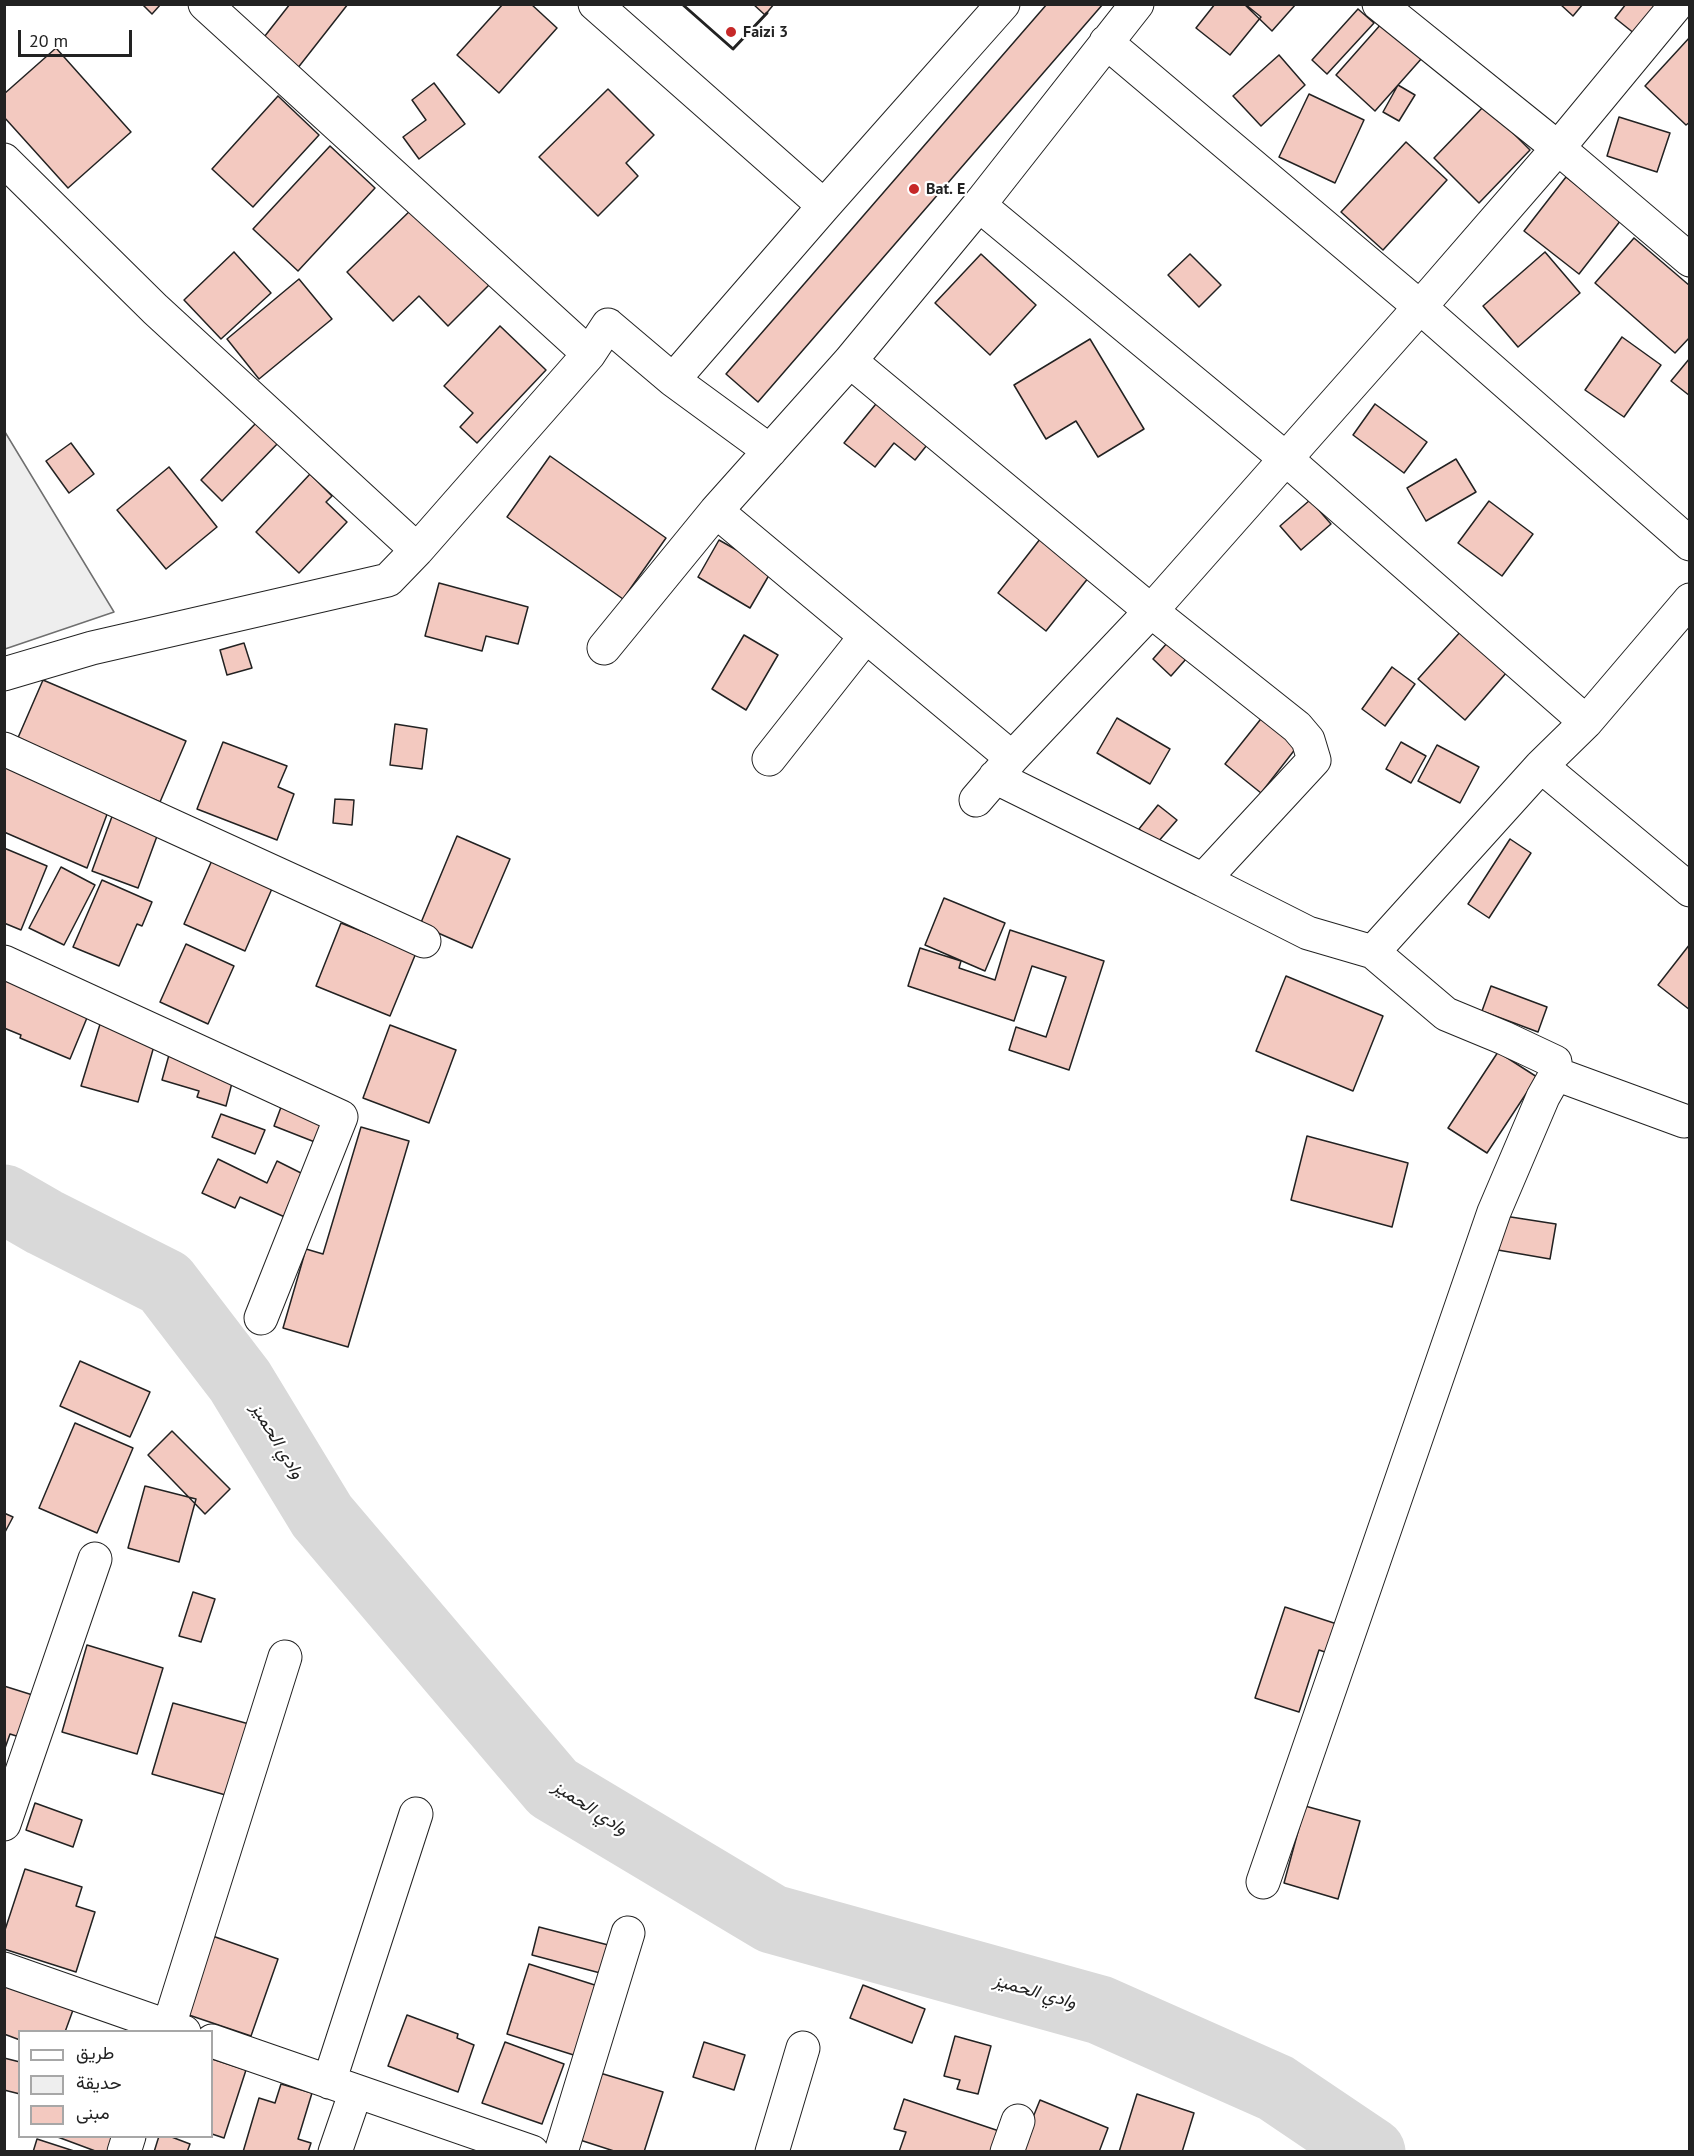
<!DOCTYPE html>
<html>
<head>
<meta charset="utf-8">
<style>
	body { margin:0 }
	#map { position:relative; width:1694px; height:2156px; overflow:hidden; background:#fff; font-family:"PT Sans",Vazirmatn,sans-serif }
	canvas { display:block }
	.frame { position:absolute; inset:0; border:6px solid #222; pointer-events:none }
	.legend { position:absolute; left:18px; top:2030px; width:195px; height:108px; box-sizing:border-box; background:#fff; border:2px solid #a7a7a7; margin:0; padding:8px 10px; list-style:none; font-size:18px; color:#222 }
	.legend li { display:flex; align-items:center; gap:12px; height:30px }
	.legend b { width:30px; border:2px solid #a7a7a7 }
	.scale { position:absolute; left:18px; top:30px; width:114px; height:27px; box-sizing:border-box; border:3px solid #222; border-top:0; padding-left:8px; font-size:18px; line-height:21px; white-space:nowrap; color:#222; -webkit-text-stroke:4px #fff; paint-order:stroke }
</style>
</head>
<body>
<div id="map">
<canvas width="1694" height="2156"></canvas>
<div class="frame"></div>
<ul class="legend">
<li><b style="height:8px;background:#fff"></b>طريق</li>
<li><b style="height:16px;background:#eee"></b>حديقة</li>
<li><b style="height:16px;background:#f3c9c0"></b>مبنى</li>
</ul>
<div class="scale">20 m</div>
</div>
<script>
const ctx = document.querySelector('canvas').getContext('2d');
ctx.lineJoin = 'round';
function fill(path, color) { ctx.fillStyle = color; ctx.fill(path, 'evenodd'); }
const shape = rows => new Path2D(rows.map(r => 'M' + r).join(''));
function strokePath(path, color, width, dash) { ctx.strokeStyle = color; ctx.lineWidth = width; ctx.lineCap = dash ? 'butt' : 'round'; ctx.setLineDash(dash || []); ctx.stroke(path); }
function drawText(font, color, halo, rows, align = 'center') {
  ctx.font = font + ' "PT Sans",Vazirmatn,sans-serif'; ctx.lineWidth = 4.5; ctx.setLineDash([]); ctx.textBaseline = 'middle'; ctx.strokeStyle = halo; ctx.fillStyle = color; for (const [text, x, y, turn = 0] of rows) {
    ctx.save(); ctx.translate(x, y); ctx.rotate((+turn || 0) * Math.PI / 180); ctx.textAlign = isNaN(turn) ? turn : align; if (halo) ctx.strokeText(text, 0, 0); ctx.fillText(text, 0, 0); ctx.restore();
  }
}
const green = shape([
	[5,432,114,612,5,649,4,649,5,432]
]);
fill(green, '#eee');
strokePath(green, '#6f6f6f', 1.5);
strokePath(shape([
	[4,1199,44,1222,165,1283,240,1381,322,1516,553,1788,772,1919,1100,2010,1276,2088,1371,2152]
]), '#d9d9d9', 69);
const building = shape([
	[142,4,161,4,152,14,142,4],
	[290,4,348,4,297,69,261,41,290,4],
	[503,4,531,4,557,28,499,93,457,55,503,4],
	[753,4,774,4,765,15,753,4],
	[1047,4,1103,4,758,402,726,374,1047,4],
	[1215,4,1245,4,1261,17,1230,55,1196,28,1215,4],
	[1244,4,1296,4,1272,31,1244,4],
	[1560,4,1583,4,1573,16,1560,4],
	[1626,4,1667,4,1640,38,1615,18,1626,4],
	[1358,9,1374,23,1327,74,1312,60,1358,9],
	[1382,23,1422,58,1375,111,1336,75,1382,23],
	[1690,37,1690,122,1686,125,1645,86,1690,37],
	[56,48,131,132,68,188,4,117,4,94,56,48],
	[1279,55,1305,85,1261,126,1233,96,1279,55],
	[434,83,465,124,419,159,403,137,426,120,412,100,434,83],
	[1398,85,1415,95,1399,121,1383,112,1398,85],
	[608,89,654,135,626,163,638,176,598,216,539,157,608,89],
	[1309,94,1364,120,1335,183,1279,157,1309,94],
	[278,96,319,135,253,207,212,169,278,96],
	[1485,105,1530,150,1479,203,1434,158,1485,105],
	[1619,117,1670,133,1657,172,1607,156,1619,117],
	[1406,142,1447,180,1383,250,1341,212,1406,142],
	[330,146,375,188,298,271,253,229,330,146],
	[1566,177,1621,220,1579,274,1524,231,1566,177],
	[414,207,489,285,448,326,419,296,393,321,347,272,414,207],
	[1634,238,1690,286,1690,337,1675,353,1595,283,1634,238],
	[234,252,271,293,221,339,184,300,234,252],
	[1545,252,1580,293,1518,347,1483,306,1545,252],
	[981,254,1036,305,990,355,935,303,981,254],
	[1190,254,1221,285,1199,307,1168,275,1190,254],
	[299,279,332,319,259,379,227,339,299,279],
	[500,326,546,370,477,443,460,427,473,413,444,386,500,326],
	[1622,337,1661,365,1624,417,1585,390,1622,337],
	[1090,339,1144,429,1098,457,1076,421,1046,439,1014,385,1090,339],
	[1690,358,1690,396,1671,381,1690,358],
	[880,399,931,440,915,460,894,443,875,467,844,443,880,399],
	[1375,404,1427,442,1404,473,1353,435,1375,404],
	[258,421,280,441,222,501,201,480,258,421],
	[71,443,94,474,69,493,46,461,71,443],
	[550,456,666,538,623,599,507,517,550,456],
	[1456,459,1476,492,1426,521,1407,488,1456,459],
	[169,467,217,527,166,569,117,510,169,467],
	[310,474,332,496,326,502,347,522,299,573,256,532,310,474],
	[1310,500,1331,524,1301,550,1280,526,1310,500],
	[1489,501,1533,534,1502,576,1458,543,1489,501],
	[1044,534,1093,572,1046,631,998,593,1044,534],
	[719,540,772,570,750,608,698,577,719,540],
	[439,583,528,607,518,644,486,636,482,651,425,636,439,583],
	[1462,630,1507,672,1465,720,1418,679,1462,630],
	[1175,634,1194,650,1171,676,1153,659,1175,634],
	[744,635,778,655,746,710,712,689,744,635],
	[244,643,252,668,227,675,220,650,244,643],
	[1392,667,1415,684,1385,726,1362,709,1392,667],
	[43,680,186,741,160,802,17,740,43,680],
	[1264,715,1300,743,1261,793,1225,764,1264,715],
	[1117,718,1170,749,1150,784,1097,753,1117,718],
	[395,724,427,729,422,769,390,765,395,724],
	[223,742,287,766,278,787,294,794,277,840,197,809,223,742],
	[1401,742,1426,756,1411,783,1386,769,1401,742],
	[1437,745,1479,767,1460,803,1418,781,1437,745],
	[4,766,109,809,87,868,4,832,4,766],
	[335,799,354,800,352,825,333,823,335,799],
	[1158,805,1177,820,1157,843,1139,829,1158,805],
	[114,811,160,828,138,888,92,871,114,811],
	[457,836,510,859,472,948,420,925,457,836],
	[1510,839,1531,853,1489,918,1468,904,1510,839],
	[4,848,47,866,21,930,4,923,4,848],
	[213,858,274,884,245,951,184,924,213,858],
	[61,867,95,885,64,945,29,928,61,867],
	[102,880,152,902,142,926,137,924,119,966,73,947,102,880],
	[944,898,1005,923,985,971,925,945,944,898],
	[341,923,416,953,390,1016,316,986,341,923],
	[1010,930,1104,961,1069,1070,1009,1050,1016,1027,1046,1037,1066,977,1032,966,1014,1021,908,986,920,948,961,961,959,968,995,980,1010,930],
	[186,944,234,966,208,1024,160,1002,186,944],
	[1690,944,1690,1010,1658,985,1690,944],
	[4,957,96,996,70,1059,20,1038,21,1035,4,1028,4,957],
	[1286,976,1383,1016,1353,1091,1256,1051,1286,976],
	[1491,986,1547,1007,1538,1032,1482,1011,1491,986],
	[105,1008,160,1025,138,1102,81,1086,105,1008],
	[390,1025,456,1050,429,1123,363,1098,390,1025],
	[174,1037,239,1056,226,1106,197,1097,199,1091,162,1080,174,1037],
	[1498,1052,1537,1077,1487,1153,1448,1128,1498,1052],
	[287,1091,338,1110,325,1146,274,1126,287,1091],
	[221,1114,265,1130,255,1154,212,1137,221,1114],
	[361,1127,409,1141,348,1347,283,1328,306,1249,323,1254,361,1127],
	[1307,1136,1408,1163,1392,1227,1291,1200,1307,1136],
	[218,1159,267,1183,277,1161,307,1176,287,1218,240,1197,235,1208,202,1193,218,1159],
	[1498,1215,1556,1224,1550,1259,1492,1249,1498,1215],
	[80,1361,150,1392,130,1437,60,1406,80,1361],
	[75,1423,133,1448,97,1533,39,1508,75,1423],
	[172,1431,230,1489,205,1514,148,1455,172,1431],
	[145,1486,196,1499,179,1562,128,1548,145,1486],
	[4,1513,13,1517,4,1534,4,1513],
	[193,1592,215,1599,201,1642,179,1636,193,1592],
	[1285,1607,1346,1627,1337,1656,1319,1650,1299,1712,1255,1698,1285,1607],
	[87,1645,163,1668,137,1754,62,1732,87,1645],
	[4,1686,39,1697,26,1739,10,1734,4,1751,4,1686],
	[173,1703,249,1724,229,1796,152,1774,173,1703],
	[35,1803,82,1820,73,1847,26,1830,35,1803],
	[1305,1806,1360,1821,1338,1899,1284,1883,1305,1806],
	[25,1869,82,1887,76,1906,95,1912,76,1972,4,1949,4,1933,25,1869],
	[539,1927,612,1946,604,1974,532,1955,539,1927],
	[204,1933,278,1959,251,2036,177,2011,204,1933],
	[529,1964,601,1987,580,2057,507,2034,529,1964],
	[4,1973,77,1999,65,2032,20,2032,20,2040,4,2034,4,1973],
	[863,1985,925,2009,912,2043,850,2018,863,1985],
	[407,2015,458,2034,457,2038,474,2045,458,2092,388,2066,407,2015],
	[955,2036,991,2046,978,2094,957,2089,960,2080,944,2076,955,2036],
	[505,2042,564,2064,542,2124,482,2103,505,2042],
	[704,2042,745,2055,734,2090,693,2077,704,2042],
	[4,2058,20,2062,20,2094,4,2090,4,2058],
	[212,2059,246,2070,224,2138,212,2134,212,2059],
	[600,2073,663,2092,644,2152,617,2152,580,2140,600,2073],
	[281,2084,312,2093,298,2139,311,2143,308,2152,243,2152,259,2098,275,2103,281,2084],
	[1137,2094,1194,2113,1182,2152,1119,2152,1137,2094],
	[904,2099,1002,2132,995,2152,899,2152,906,2132,894,2129,904,2099],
	[1040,2100,1108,2128,1099,2152,1019,2152,1040,2100],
	[55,2136,114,2136,109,2152,98,2152,55,2136],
	[159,2136,169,2136,190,2144,187,2152,154,2152,159,2136],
	[37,2139,77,2152,33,2152,37,2139]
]);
fill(building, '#f3c9c0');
strokePath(building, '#222', 1.5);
const street = shape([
	[205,4,589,354],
	[595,4,824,206],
	[1379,4,1558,148,1690,260],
	[1106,42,1420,307,1690,544],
	[4,160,155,309,417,550,388,580,92,648,4,674],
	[979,205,1285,458,1586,722],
	[850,361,1151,611,1297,727,1308,740,1314,760,1203,880,1308,933,1373,952,1446,1014,1504,1038,1555,1062,1556,1074,1543,1097,1494,1212,1263,1882],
	[770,451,673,380,824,206,1003,4],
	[417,550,589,354,608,325,673,380],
	[604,648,716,511],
	[4,749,424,941],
	[1012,758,716,511,850,361,979,205,1137,4],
	[769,759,866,636],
	[1541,766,1690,890],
	[995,777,1203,880],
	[976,800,1012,758,1151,611,1420,307,1558,148,1677,4],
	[1373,952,1541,766,1586,722,1690,600],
	[4,962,341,1117,261,1318],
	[1556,1074,1684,1121],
	[4,1824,95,1559],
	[4,1969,184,2032],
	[167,2032,285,1657],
	[212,2041,532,2152],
	[329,2082,416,1814],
	[124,2152,129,2136],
	[335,2152,356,2091],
	[561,2152,628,1933],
	[772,2152,803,2048],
	[1007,2152,1018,2121]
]);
strokePath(street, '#222', 35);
strokePath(street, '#fff', 33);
strokePath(shape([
	[682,4,733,49,767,13]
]), '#222', 3);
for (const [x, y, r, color] of [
	[731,32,6,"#c62828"],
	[914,189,6,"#c62828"]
]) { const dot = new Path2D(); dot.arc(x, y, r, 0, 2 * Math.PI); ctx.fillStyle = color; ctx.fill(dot); strokePath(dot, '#fff', 2); }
drawText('bold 16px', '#222', '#fff', [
	["Faizi 3",743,32],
	["Bat. E",926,189]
], 'left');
drawText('italic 18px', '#222', '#fff', [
	["وادي الحميز",277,1441,59],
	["وادي الحميز",590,1808,33],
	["وادي الحميز",1035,1992,16]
]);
</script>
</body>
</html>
